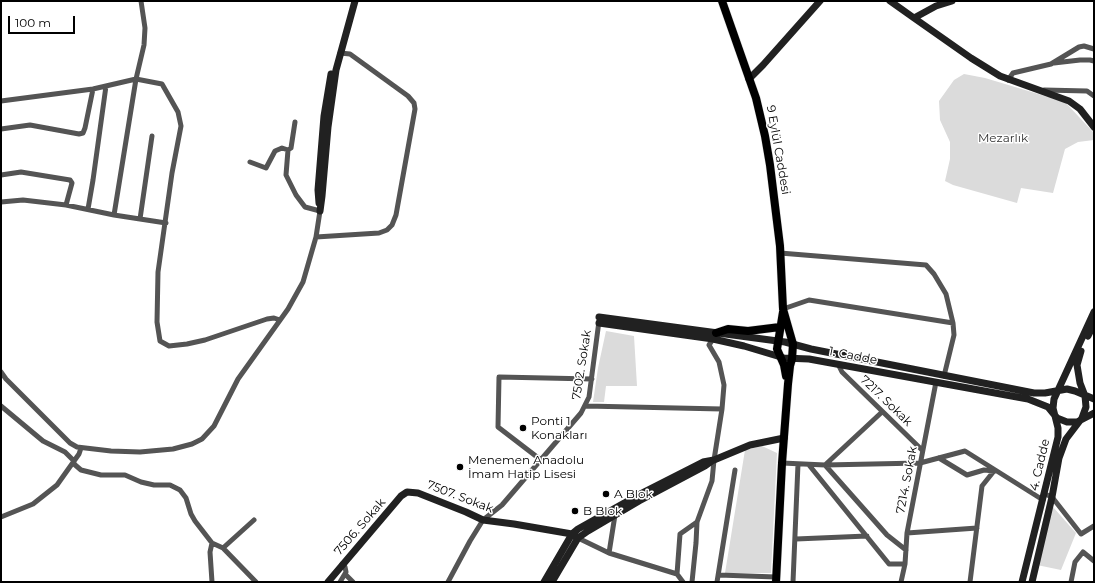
<!DOCTYPE html>
<html>
<head>
<meta charset="utf-8">
<style>
	body { margin:0 }
	#map { position:relative; width:1095px; height:583px; overflow:hidden; background:#fff; font-family:Montserrat,sans-serif }
	canvas { display:block }
	.frame { position:absolute; inset:0; border:2px solid #000; pointer-events:none }
	.scale { position:absolute; left:8px; top:16px; width:67px; height:18px; box-sizing:border-box; border:2px solid #000; border-top:0; padding-left:5px; font-size:12px; line-height:14px; white-space:nowrap; color:#000; -webkit-text-stroke:3px #fff; paint-order:stroke }
</style>
</head>
<body>
<div id="map">
<canvas width="1095" height="583"></canvas>
<div class="frame"></div>
<div class="scale">100 m</div>
</div>
<script>
const ctx = document.querySelector('canvas').getContext('2d');
ctx.lineJoin = 'round';
function fill(path, color) { ctx.fillStyle = color; ctx.fill(path, 'evenodd'); }
const shape = rows => new Path2D(rows.map(r => 'M' + r).join(''));
function strokePath(path, color, width, dash) { ctx.strokeStyle = color; ctx.lineWidth = width; ctx.lineCap = dash ? 'butt' : 'round'; ctx.setLineDash(dash || []); ctx.stroke(path); }
function drawText(font, color, halo, rows, align = 'center') {
  ctx.font = font + ' Montserrat,sans-serif'; ctx.lineWidth = 3; ctx.setLineDash([]); ctx.textBaseline = 'middle'; ctx.strokeStyle = halo; ctx.fillStyle = color; for (const [text, x, y, turn = 0] of rows) {
    ctx.save(); ctx.translate(x, y); ctx.rotate((+turn || 0) * Math.PI / 180); ctx.textAlign = isNaN(turn) ? turn : align; if (halo) ctx.strokeText(text, 0, 0); ctx.fillText(text, 0, 0); ctx.restore();
  }
}
fill(shape([
	[964,74,985,78,1065,102,1094,133,1094,140,1078,142,1065,149,1053,193,1021,188,1017,203,953,185,945,181,950,159,950,142,940,120,939,101,954,80],
	[606,331,634,336,637,386,606,386,604,402,593,402,598,368],
	[762,446,777,453,771,573,725,573,745,450],
	[1053,507,1076,533,1061,570,1037,565]
]), '#dbdbdb');
const primary = shape([
	[722,1,756,98,765,136,770,165,780,246,783,309,793,344,792,359,790,366,788,384,782,463,776,582],
	[783,312,777,349,784,365,786,376],
	[716,333,728,329,748,331,780,327]
]);
strokePath(primary, '#dbdbdb', 9);
strokePath(shape([
	[1054,63,1080,60,1090,60,1094,61],
	[1008,80,1013,73,1051,64,1079,47,1084,46,1094,49],
	[1044,90,1087,91,1094,96],
	[1,101,93,89,136,79,162,84,178,112,181,126,172,173,158,272,157,322,160,341,169,346,187,344,205,340,267,319,274,318,280,320],
	[1,129,30,125,79,134,83,133,85,128,93,89],
	[288,150,291,148,295,122],
	[1,175,21,172,70,180,72,183,66,205],
	[1,202,23,200,66,205,114,215,166,223],
	[88,209,93,180,106,86],
	[114,215,136,79,144,45,145,28,141,1],
	[140,219,152,136],
	[316,237,379,233,387,230,392,225,396,215,415,109,414,103,408,96,350,54,340,53],
	[780,253,926,265,934,274,946,294,953,323,954,335,944,376],
	[783,309,809,300,953,323],
	[838,364,842,372,922,450],
	[1,372,6,379,70,443,77,447,111,451,140,452,173,449,192,444,202,439,214,426,238,379,288,309,303,282,316,237,320,211,305,207,296,195,286,175,288,150,282,148,275,151,266,168,250,162],
	[1,406,43,441,65,452,74,461,74,464,81,470,101,475,125,475,141,482,154,485,170,485,180,490,186,498,191,514,195,521,212,543,223,548,256,582],
	[586,406,722,409],
	[882,412,825,465,887,535,906,550],
	[939,458,967,475,984,470,994,471],
	[541,460,498,427,499,377,592,379],
	[782,463,825,465,920,463,965,451,1043,500],
	[809,465,889,564,905,564],
	[1045,494,1052,497,1081,534,1094,526],
	[1,517,33,504,57,485,79,454,81,448],
	[907,533,977,528],
	[578,538,609,553,677,574,683,582],
	[796,539,867,536],
	[223,548,254,520],
	[609,553,615,515],
	[345,574,353,582],
	[677,574,680,534,697,522],
	[719,575,776,577],
	[212,582,210,552,212,543],
	[340,582,346,572,345,567,342,564],
	[448,582,470,541,483,520,502,505,581,413,589,397,599,321],
	[692,582,696,543,697,522,712,481,714,460,722,409,724,385,719,362,709,345,713,339],
	[717,582,735,470],
	[793,582,798,464],
	[901,582,905,564,907,533,936,382],
	[970,582,982,486,994,471],
	[1071,582,1075,562,1083,552,1094,561]
]), '#545454', 5);
strokePath(shape([
	[890,1,914,18,936,6,952,1],
	[914,18,971,58,1000,76,1069,101,1080,109,1094,127],
	[749,79,763,65,820,1],
	[319,203,318,190,324,116,331,74],
	[320,211,322,196,328,127,336,70,355,1],
	[599,317,785,342,811,349,1034,393,1045,393,1067,389,1075,391,1094,399],
	[599,323,713,339,744,346,784,358,809,359,1028,399,1048,407,1057,418,1067,422,1077,422,1094,413],
	[1088,336,1094,324],
	[328,582,401,496,407,492,418,493,466,512,483,520,514,524,572,534,578,538],
	[544,582,572,534,578,529,642,493,703,462,714,460,750,445,784,438],
	[552,582,578,538,588,531,639,501,705,466,712,461],
	[1022,582,1058,437,1058,428,1053,408,1054,399,1094,312],
	[1032,582,1052,497,1059,458,1066,439,1082,418,1086,407,1085,396,1080,383,1077,365,1081,351]
]), '#212121', 7);
strokePath(primary, '#000', 8);
for (const [x, y, r, color] of [
	[523,428,4,"#000"],
	[460,467,4,"#000"],
	[606,494,4,"#000"],
	[575,511,4,"#000"]
]) { const dot = new Path2D(); dot.arc(x, y, r, 0, 2 * Math.PI); ctx.fillStyle = color; ctx.fill(dot); strokePath(dot, '#fff', 1.5); }
drawText('12px', '#323232', '#fff', [
	["Mezarlık",1003,138]
]);
drawText('12px', '#000', '#fff', [
	["9 Eylül Caddesi",778,150,80],
	["1. Cadde",853,356,11],
	["7502. Sokak",582,365,-81],
	["7217. Sokak",886,401,44],
	["4. Cadde",1040,465,-77],
	["7214. Sokak",907,480,-79],
	["7507. Sokak",460,497,21],
	["7506. Sokak",360,527,-49]
]);
drawText('12px', '#000', '#fff', [
	["Ponti 1",531,421],
	["Konakları",531,435],
	["Menemen Anadolu",468,460],
	["İmam Hatip Lisesi",468,474],
	["A Blok",614,494],
	["B Blok",583,511]
], 'left');
</script>
</body>
</html>
